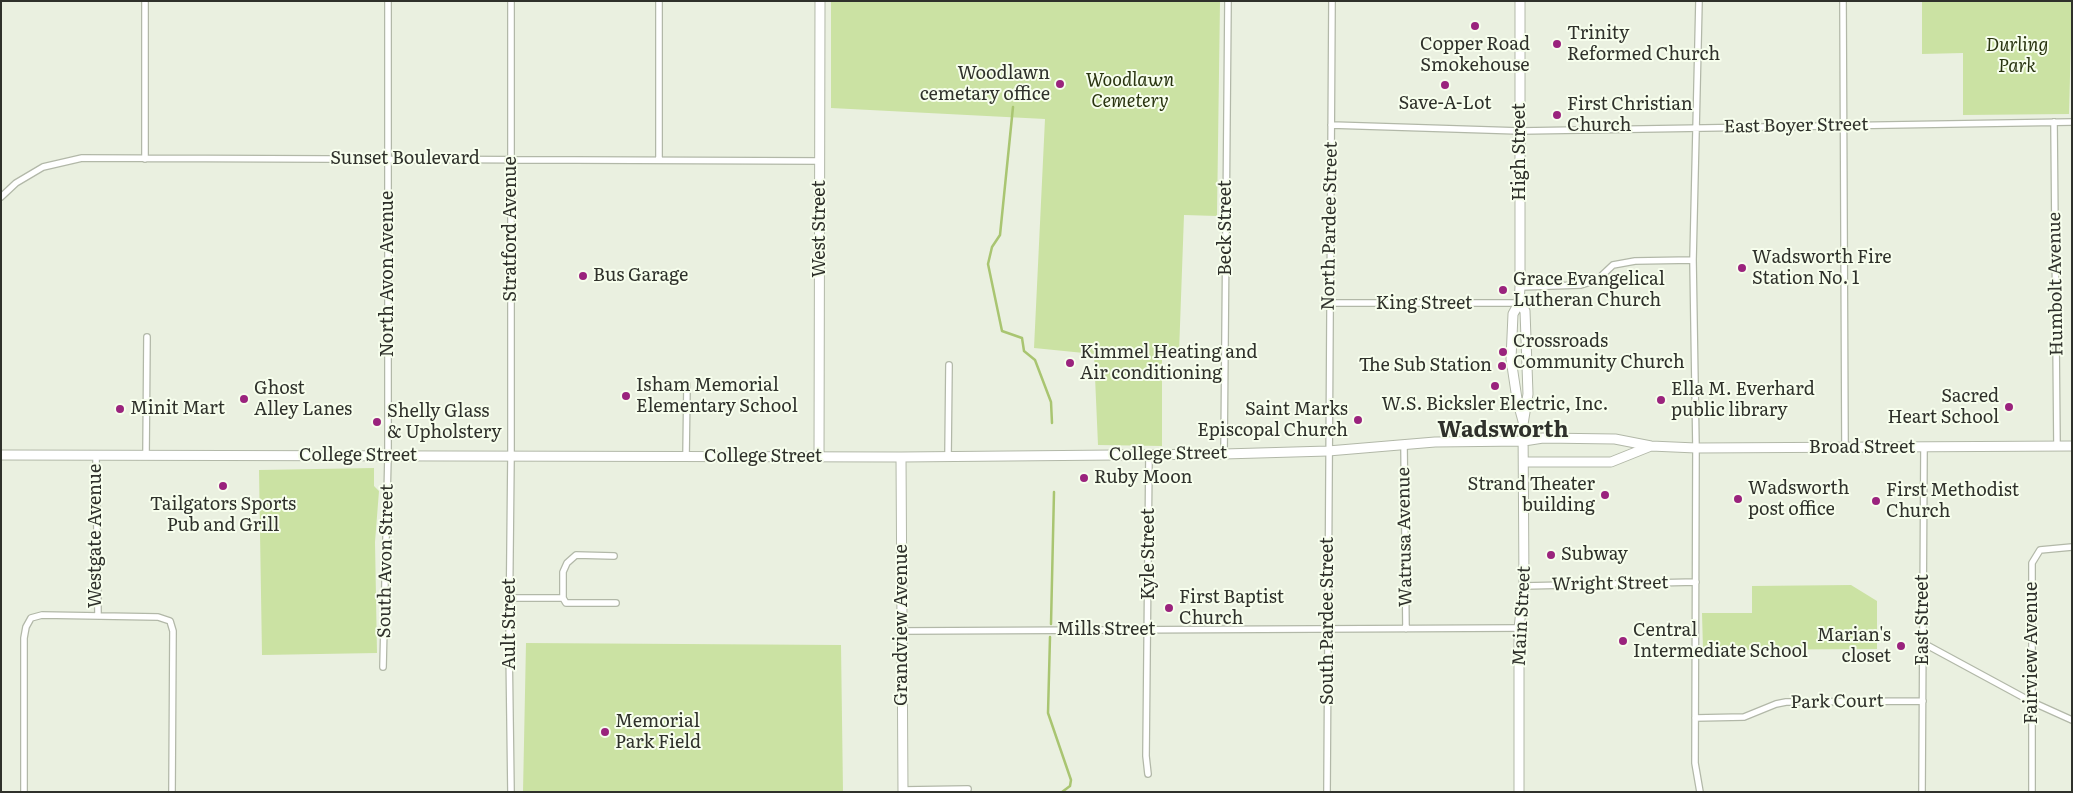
<!DOCTYPE html>
<html>
<head>
<meta charset="utf-8">
<style>
	body { margin:0 }
	#map { position:relative; width:2073px; height:793px; overflow:hidden; background:#eaf0e0; font-family:Literata,serif }
	canvas { display:block }
	.frame { position:absolute; inset:0; border:2px solid #2f312b; pointer-events:none }
</style>
</head>
<body>
<div id="map">
<canvas width="2073" height="793"></canvas>
<div class="frame"></div>
</div>
<script>
const ctx = document.querySelector('canvas').getContext('2d');
ctx.lineJoin = 'round';
function fill(path, color) { ctx.fillStyle = color; ctx.fill(path, 'evenodd'); }
const shape = rows => new Path2D(rows.map(r => 'M' + r).join(''));
function strokePath(path, color, width, dash) { ctx.strokeStyle = color; ctx.lineWidth = width; ctx.lineCap = dash ? 'butt' : 'round'; ctx.setLineDash(dash || []); ctx.stroke(path); }
function drawText(font, color, halo, rows, align = 'center') {
  ctx.font = font + ' Literata,serif'; ctx.lineWidth = 4; ctx.setLineDash([]); ctx.textBaseline = 'middle'; ctx.strokeStyle = halo; ctx.fillStyle = color; for (const [text, x, y, turn = 0] of rows) {
    ctx.save(); ctx.translate(x, y); ctx.rotate((+turn || 0) * Math.PI / 180); ctx.textAlign = isNaN(turn) ? turn : align; if (halo) ctx.strokeText(text, 0, 0); ctx.fillText(text, 0, 0); ctx.restore();
  }
}
fill(shape([
	[831,1,1220,1,1217,216,1184,215,1179,353,1162,354,1162,446,1098,445,1094,354,1034,348,1045,119,831,108],
	[1922,1,2072,1,2069,114,1963,115,1963,53,1922,54],
	[374,468,374,486,379,491,375,542,377,653,262,655,259,470],
	[1851,585,1877,601,1877,649,1703,650,1702,613,1752,613,1752,586],
	[526,643,841,645,843,792,523,792]
]), '#cbe2a3');
strokePath(shape([
	[1013,107,1000,235,992,247,988,264,1002,331,1022,338,1024,351,1035,360,1051,402,1052,423],
	[1051,624,1054,492],
	[1050,637,1048,713,1071,780,1070,786,1062,792]
]), '#a9c571', 2.5);
const street = shape([
	[511,1,511,456,509,646,511,792],
	[659,1,659,160],
	[1699,1,1693,260,1696,448,1695,763,1700,792],
	[1843,1,1845,448],
	[2054,122,2057,446],
	[1331,125,1520,131,2072,122],
	[145,159,145,1],
	[1,197,16,183,43,167,82,158,820,161],
	[1520,287,1581,285,1597,280,1613,265,1635,261,1693,260],
	[1329,303,1519,303],
	[1404,445,1406,629],
	[1224,454,1228,1],
	[96,455,98,616],
	[146,455,147,337],
	[686,457,687,385],
	[948,457,949,365],
	[614,556,576,555,567,563,563,572,563,598,566,603,616,603],
	[1524,586,1696,582],
	[510,598,563,598],
	[902,631,1519,628],
	[1923,643,2032,702,2072,720],
	[383,667,388,456,388,1],
	[1695,718,1744,717,1776,704,1786,702,1923,701],
	[1148,774,1146,756,1149,454],
	[903,790,968,789],
	[24,792,24,638,26,627,31,618,42,615,158,617,170,621,173,631,172,792],
	[1327,792,1332,1],
	[1922,792,1924,447],
	[2032,792,2032,563,2040,550,2072,547]
]);
const secondary = shape([
	[1520,1,1520,287,1519,303,1513,314,1511,359,1517,399,1523,421],
	[1519,303,1525,311,1528,394,1523,424,1524,586,1519,628,1519,792],
	[1,455,901,457,1224,454,1328,451,1435,442,1524,441,1543,438,1615,439,1651,446,1696,448,2072,446],
	[819,457,820,1],
	[901,457,903,792],
	[1525,462,1611,462,1651,446]
]);
strokePath(street, '#b2b8a8', 8);
strokePath(secondary, '#b2b8a8', 11);
strokePath(street, '#fff', 5.5);
strokePath(secondary, '#fff', 9);
for (const [x, y, r, color] of [
	[1475,26,5,"#9a237d"],
	[1557,44,5,"#9a237d"],
	[1060,84,5,"#9a237d"],
	[1445,85,5,"#9a237d"],
	[1557,115,5,"#9a237d"],
	[1742,268,5,"#9a237d"],
	[583,276,5,"#9a237d"],
	[1503,290,5,"#9a237d"],
	[1503,352,5,"#9a237d"],
	[1070,363,5,"#9a237d"],
	[1502,366,5,"#9a237d"],
	[1495,386,5,"#9a237d"],
	[626,396,5,"#9a237d"],
	[244,399,5,"#9a237d"],
	[1661,400,5,"#9a237d"],
	[2009,407,5,"#9a237d"],
	[120,409,5,"#9a237d"],
	[1358,420,5,"#9a237d"],
	[377,422,5,"#9a237d"],
	[1084,478,5,"#9a237d"],
	[223,486,5,"#9a237d"],
	[1605,495,5,"#9a237d"],
	[1738,499,5,"#9a237d"],
	[1876,501,5,"#9a237d"],
	[1551,555,5,"#9a237d"],
	[1169,608,5,"#9a237d"],
	[1623,641,5,"#9a237d"],
	[1901,646,5,"#9a237d"],
	[605,732,5,"#9a237d"]
]) { const dot = new Path2D(); dot.arc(x, y, r, 0, 2 * Math.PI); ctx.fillStyle = color; ctx.fill(dot); strokePath(dot, '#f7feed', 2); }
drawText('18px', '#2f312b', '#f7feed', [
	["Trinity",1567,34],
	["Reformed Church",1567,55],
	["Copper Road",1475,45,"center"],
	["Smokehouse",1475,66,"center"],
	["Woodlawn",1050,74,"right"],
	["cemetary office",1050,95,"right"],
	["Save-A-Lot",1445,104,"center"],
	["First Christian",1567,105],
	["Church",1567,126],
	["Wadsworth Fire",1752,258],
	["Station No. 1",1752,279],
	["Bus Garage",593,276],
	["Grace Evangelical",1513,280],
	["Lutheran Church",1513,301],
	["Crossroads",1513,342],
	["Community Church",1513,363],
	["Kimmel Heating and",1080,353],
	["Air conditioning",1080,374],
	["The Sub Station",1492,366,"right"],
	["Isham Memorial",636,386],
	["Elementary School",636,407],
	["Ghost",254,389],
	["Alley Lanes",254,410],
	["Ella M. Everhard",1671,390],
	["public library",1671,411],
	["Sacred",1999,397,"right"],
	["Heart School",1999,418,"right"],
	["W.S. Bicksler Electric, Inc.",1495,405,"center"],
	["Minit Mart",130,409],
	["Saint Marks",1348,410,"right"],
	["Episcopal Church",1348,431,"right"],
	["Shelly Glass",387,412],
	["& Upholstery",387,433],
	["Ruby Moon",1094,478],
	["Strand Theater",1595,485,"right"],
	["building",1595,506,"right"],
	["Wadsworth",1748,489],
	["post office",1748,510],
	["First Methodist",1886,491],
	["Church",1886,512],
	["Tailgators Sports",223,505,"center"],
	["Pub and Grill",223,526,"center"],
	["Subway",1561,555],
	["First Baptist",1179,598],
	["Church",1179,619],
	["Central",1633,631],
	["Intermediate School",1633,652],
	["Marian's",1891,636,"right"],
	["closet",1891,657,"right"],
	["Memorial",615,722],
	["Park Field",615,743]
], 'left');
drawText('italic 18px', '#293410', '#f7feed', [
	["Durling",2017,46],
	["Park",2017,67],
	["Woodlawn",1130,81],
	["Cemetery",1130,102]
]);
drawText('18px', '#2f312b', '#f7feed', [
	["East Boyer Street",1796,126,-1],
	["High Street",1520,152,-90],
	["Sunset Boulevard",405,159],
	["North Pardee Street",1330,226,-89],
	["Beck Street",1226,228,-90],
	["Stratford Avenue",511,229,-90],
	["West Street",820,229,-90],
	["North Avon Avenue",388,274,-90],
	["Humbolt Avenue",2056,284,-91],
	["King Street",1424,304],
	["Broad Street",1862,448],
	["College Street",1168,454,-1],
	["College Street",358,456],
	["College Street",763,457],
	["Westgate Avenue",96,536,-90],
	["Watrusa Avenue",1405,537,-91],
	["Kyle Street",1149,554,-90],
	["South Avon Street",386,561,-89],
	["Wright Street",1610,584,-1],
	["Main Street",1522,616,-87],
	["East Street",1923,620,-90],
	["South Pardee Street",1328,621,-90],
	["Ault Street",510,624,-90],
	["Grandview Avenue",902,625,-90],
	["Mills Street",1106,630],
	["Fairview Avenue",2032,653,-90],
	["Park Court",1837,702,-1]
]);
drawText('bold 22px', '#2f312b', '#f7feed', [
	["Wadsworth",1503,431]
]);
</script>
</body>
</html>
